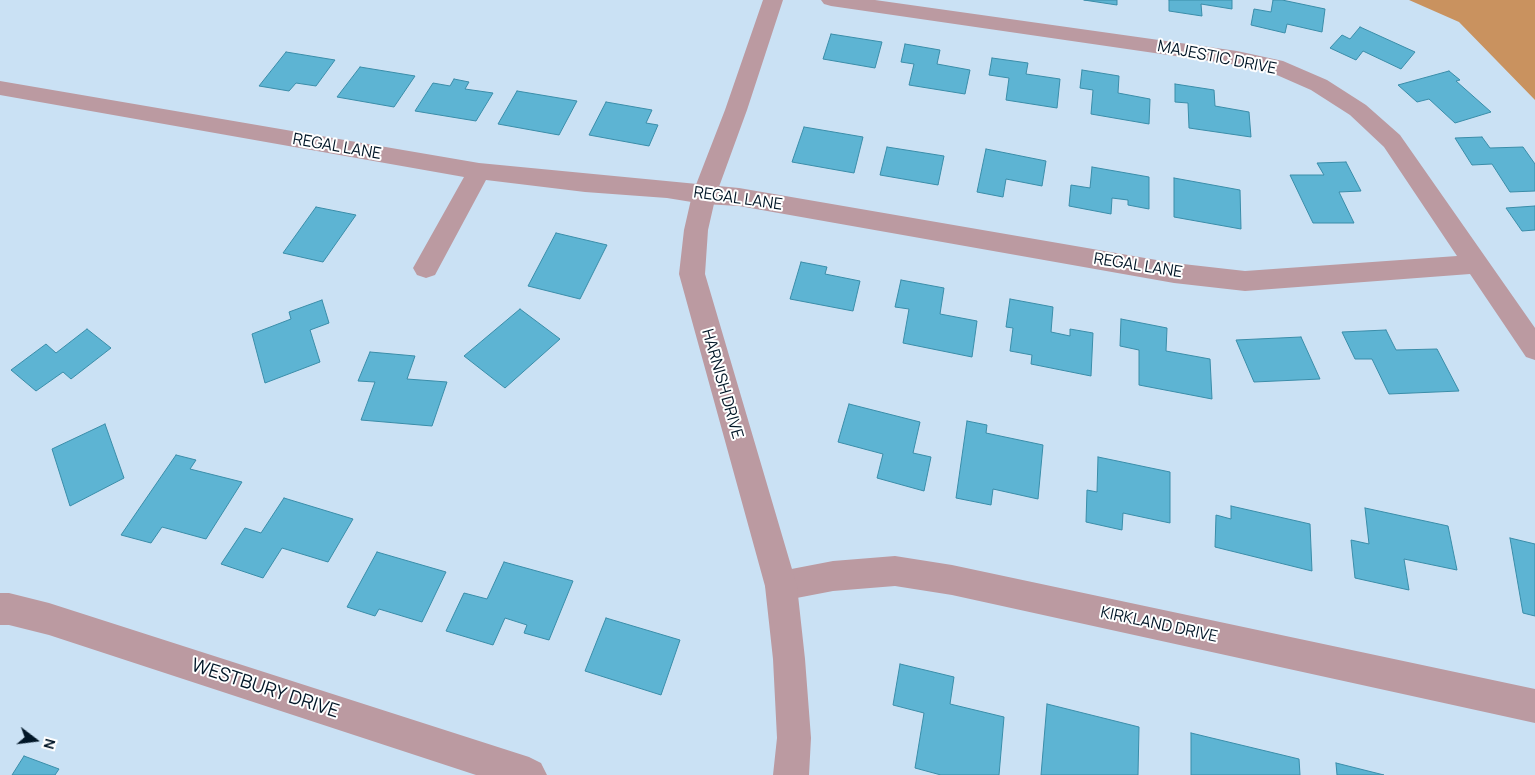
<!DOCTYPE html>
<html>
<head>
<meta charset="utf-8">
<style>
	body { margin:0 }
	#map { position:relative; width:1535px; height:775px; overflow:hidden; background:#cae1f4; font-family:Manrope,sans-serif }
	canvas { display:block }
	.north { position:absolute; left:10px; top:715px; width:50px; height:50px; -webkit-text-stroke:4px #fff; paint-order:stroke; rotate:105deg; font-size:14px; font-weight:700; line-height:20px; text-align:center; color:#011627 }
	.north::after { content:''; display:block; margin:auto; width:18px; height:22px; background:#011627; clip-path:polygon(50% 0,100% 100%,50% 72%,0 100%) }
</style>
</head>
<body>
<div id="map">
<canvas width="1535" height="775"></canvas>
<div class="north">N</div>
</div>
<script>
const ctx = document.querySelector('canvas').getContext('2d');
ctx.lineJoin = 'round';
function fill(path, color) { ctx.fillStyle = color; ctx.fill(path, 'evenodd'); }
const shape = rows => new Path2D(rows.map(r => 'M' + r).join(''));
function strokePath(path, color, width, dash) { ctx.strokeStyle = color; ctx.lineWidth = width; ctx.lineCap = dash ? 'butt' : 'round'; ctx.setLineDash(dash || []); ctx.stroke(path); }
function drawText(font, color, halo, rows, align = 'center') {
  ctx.font = font + ' Manrope,sans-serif'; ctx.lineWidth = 4; ctx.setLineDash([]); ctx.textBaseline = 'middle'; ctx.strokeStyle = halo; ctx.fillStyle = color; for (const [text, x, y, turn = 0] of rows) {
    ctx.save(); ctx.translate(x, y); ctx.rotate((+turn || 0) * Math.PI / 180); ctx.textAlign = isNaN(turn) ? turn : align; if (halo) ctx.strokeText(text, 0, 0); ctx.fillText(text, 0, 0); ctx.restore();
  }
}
fill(shape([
	[1409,0,1535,0,1535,100,1459,22]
]), '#c9925f');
const building = shape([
	[1084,0,1117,0,1117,5,1084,0],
	[1169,0,1232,0,1232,9,1201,4,1202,16,1169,11,1169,0],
	[1273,0,1282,0,1325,9,1322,32,1287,24,1285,33,1251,25,1254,9,1271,12,1273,0],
	[1360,27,1415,52,1401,69,1363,51,1356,60,1330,48,1342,35,1350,39,1360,27],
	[831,34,882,42,875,68,823,59,831,34],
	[905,44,940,50,937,64,970,70,965,94,909,85,914,64,901,62,905,44],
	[286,52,335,60,316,86,296,83,289,91,259,86,286,52],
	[992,58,1028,63,1026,74,1060,79,1057,108,1006,100,1009,78,989,75,992,58],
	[360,67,415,76,394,107,337,97,360,67],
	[1082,70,1119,76,1118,93,1150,99,1149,124,1091,114,1093,90,1080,88,1082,70],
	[1449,71,1460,80,1456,81,1491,112,1455,123,1429,99,1417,102,1398,85,1449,71],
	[454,79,469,82,465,89,493,93,476,121,415,111,433,83,450,86,454,79],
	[1175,84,1214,90,1215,106,1249,112,1251,137,1189,128,1188,103,1175,102,1175,84],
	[517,91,577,101,559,135,498,124,517,91],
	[606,102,652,110,646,123,658,125,649,146,589,135,606,102],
	[804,127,863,137,854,173,792,162,804,127],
	[1482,137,1490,148,1523,147,1535,164,1535,191,1510,192,1492,164,1472,165,1455,138,1482,137],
	[887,147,944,156,938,185,880,175,887,147],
	[986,149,1046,161,1042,186,1006,179,1003,197,977,192,986,149],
	[1346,162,1361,191,1339,192,1354,223,1313,223,1290,175,1324,175,1317,163,1346,162],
	[1092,167,1149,177,1149,209,1128,205,1128,200,1112,198,1111,214,1069,206,1071,185,1090,188,1092,167],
	[1174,178,1240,190,1241,229,1174,217,1174,178],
	[1535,206,1535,230,1522,231,1506,208,1535,206],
	[316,207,356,215,323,262,283,253,316,207],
	[556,233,607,245,580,299,528,286,556,233],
	[801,262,827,267,825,274,860,281,853,311,790,299,801,262],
	[901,280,944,288,940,314,977,321,972,357,903,343,909,309,895,307,901,280],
	[1010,299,1053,307,1051,332,1070,336,1070,329,1093,333,1091,376,1031,364,1032,355,1010,351,1013,328,1006,327,1010,299],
	[322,300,329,323,310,330,320,362,265,383,252,334,291,319,289,312,322,300],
	[520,309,560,339,505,388,464,356,520,309],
	[1121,319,1167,328,1166,351,1210,359,1212,399,1139,385,1139,350,1120,346,1121,319],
	[87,329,111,348,71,379,63,372,36,391,11,370,46,344,56,353,87,329],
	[1386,330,1396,350,1437,349,1459,391,1389,394,1372,359,1355,359,1342,332,1386,330],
	[1301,337,1320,379,1254,382,1236,340,1301,337],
	[370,352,415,356,407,379,447,382,432,426,361,420,375,382,358,381,370,352],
	[849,404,920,422,913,453,931,457,924,491,877,478,883,454,838,442,849,404],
	[967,421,987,425,986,433,1043,445,1038,499,993,489,991,505,956,498,967,421],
	[105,424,124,478,70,506,52,449,105,424],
	[176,455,196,460,190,469,242,482,206,539,162,527,151,543,121,535,176,455],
	[1098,457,1170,472,1170,523,1123,513,1122,530,1086,522,1087,490,1097,492,1098,457],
	[284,498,353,519,328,562,282,548,263,578,221,564,245,528,261,533,284,498],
	[1231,506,1310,524,1312,571,1215,547,1216,515,1231,519,1231,506],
	[1365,508,1448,526,1457,570,1404,559,1409,590,1355,578,1351,540,1369,544,1365,508],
	[1510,538,1535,544,1535,616,1523,613,1510,538],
	[377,552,446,572,422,622,379,609,375,616,347,607,377,552],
	[504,562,573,581,549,640,524,633,527,625,505,618,493,645,446,631,464,593,487,599,504,562],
	[606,618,680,640,661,695,585,671,606,618],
	[900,664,954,677,950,704,1004,717,999,775,941,775,915,768,924,713,893,705,900,664],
	[1047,704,1139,727,1138,775,1041,775,1047,704],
	[1191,733,1299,759,1300,775,1191,775,1191,733],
	[24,756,59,769,55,775,12,775,24,756],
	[1336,763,1384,775,1337,775,1336,763]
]);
fill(building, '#5db4d3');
strokePath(building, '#3a8da9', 1);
fill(shape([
	[821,0,875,0,1237,51,1283,61,1327,80,1366,105,1400,135,1535,328,1535,360,1526,357,1470,274,1245,291,1174,283,739,206,704,204,667,198,585,192,486,180,435,275,426,278,417,275,413,268,464,177,0,95,0,81,479,163,739,188,1174,263,1245,271,1457,256,1384,147,1350,115,1311,90,1270,72,1237,65,831,6,824,4,821,0],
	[895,556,952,565,1535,689,1535,723,952,595,895,586,833,591,781,601,770,597,765,586,770,575,781,571,833,561,895,556],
	[0,593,9,593,49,603,529,757,541,763,547,775,476,775,49,635,9,625,0,625,0,593]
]), '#bb9aa1');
fill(shape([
	[763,0,783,0,747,110,716,195,708,230,705,274,797,586,805,659,811,738,809,775,773,775,777,738,773,659,765,586,679,274,684,230,692,195,725,110,763,0]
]), '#bb9aa1');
drawText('16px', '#011627', '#fff', [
	["MAJESTIC DRIVE",1217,58,11],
	["REGAL LANE",337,147,10],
	["REGAL LANE",738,199,8],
	["REGAL LANE",1138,266,9],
	["HARNISH DRIVE",722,384,74],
	["KIRKLAND DRIVE",1159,625,12]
]);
drawText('19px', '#011627', '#fff', [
	["WESTBURY DRIVE",265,689,18]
]);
</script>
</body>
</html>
